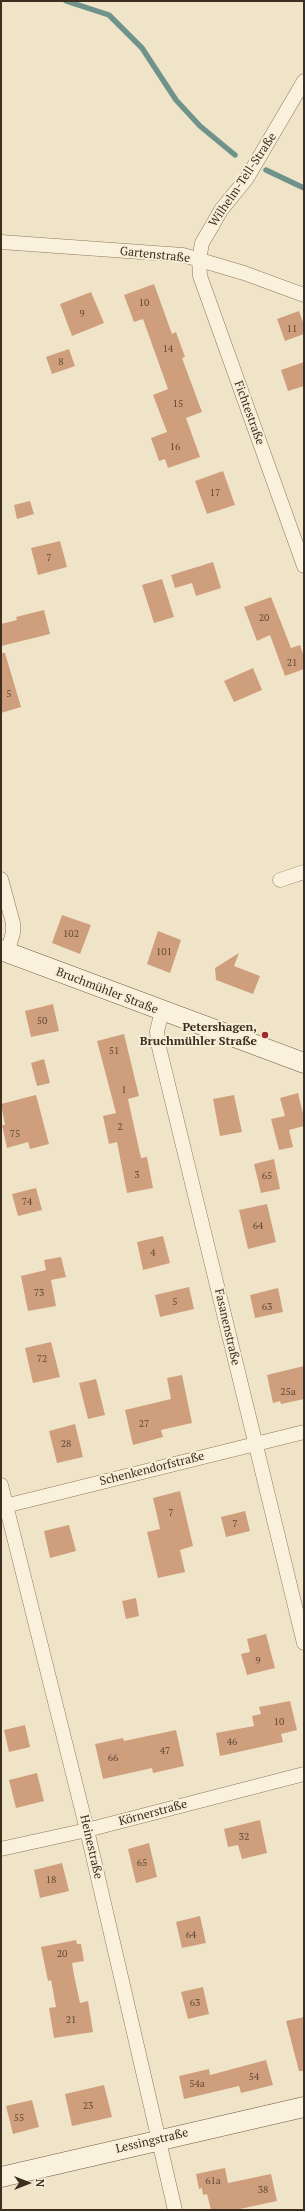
<!DOCTYPE html>
<html>
<head>
<meta charset="utf-8">
<style>
	body { margin:0 }
	#map { position:relative; width:305px; height:2211px; overflow:hidden; background:#f0e4c8; font-family:"PT Serif",serif }
	canvas { display:block }
	.frame { position:absolute; inset:0; border:2px solid #3d2e20; pointer-events:none }
	.north { position:absolute; left:8px; top:2163px; width:40px; height:40px; -webkit-text-stroke:3px #f7eed8; paint-order:stroke; rotate:90deg; font-size:11px; font-weight:700; line-height:16px; text-align:center; color:#3d2e20 }
	.north::after { content:''; display:block; margin:auto; width:14px; height:18px; background:#3d2e20; clip-path:polygon(50% 0,100% 100%,50% 72%,0 100%) }
</style>
</head>
<body>
<div id="map">
<canvas width="305" height="2211"></canvas>
<div class="frame"></div>
<div class="north">N</div>
</div>
<script>
const ctx = document.querySelector('canvas').getContext('2d');
ctx.lineJoin = 'round';
const shape = rows => new Path2D(rows.map(r => 'M' + r).join(''));
function strokePath(path, color, width, dash) { ctx.strokeStyle = color; ctx.lineWidth = width; ctx.lineCap = dash ? 'butt' : 'round'; ctx.setLineDash(dash || []); ctx.stroke(path); }
function fill(path, color) { ctx.fillStyle = color; ctx.fill(path, 'evenodd'); }
function drawText(font, color, halo, rows, align = 'center') {
  ctx.font = font + ' "PT Serif",serif'; ctx.lineWidth = 4; ctx.setLineDash([]); ctx.textBaseline = 'middle'; ctx.strokeStyle = halo; ctx.fillStyle = color; for (const [text, x, y, turn = 0] of rows) {
    ctx.save(); ctx.translate(x, y); ctx.rotate((+turn || 0) * Math.PI / 180); ctx.textAlign = isNaN(turn) ? turn : align; if (halo) ctx.strokeText(text, 0, 0); ctx.fillText(text, 0, 0); ctx.restore();
  }
}
strokePath(shape([
	[66,1,109,15,142,48,176,100,200,126,235,155],
	[266,170,304,188]
]), '#6f938a', 5.5);
fill(shape([
	[154,284,172,334,176,332,185,357,182,358,202,412,186,418,200,457,168,468,165,459,159,461,151,438,167,432,153,395,168,389,143,319,134,322,124,295],
	[91,292,104,323,72,336,60,304],
	[299,311,304,325,304,334,285,341,277,319],
	[69,349,75,366,52,374,46,357],
	[304,362,304,386,288,391,281,370],
	[223,471,235,505,207,514,195,481],
	[30,501,34,514,17,519,14,505],
	[60,541,67,567,38,575,31,548],
	[213,562,221,588,196,596,192,583,175,588,171,575],
	[162,579,174,617,154,623,142,585],
	[271,597,291,648,300,645,304,657,304,669,285,676,270,635,257,641,244,607],
	[44,610,50,634,1,646,1,624,17,620,16,617],
	[1,653,5,653,21,707,1,713],
	[253,668,262,690,234,702,224,681],
	[62,915,91,925,80,954,52,943],
	[158,931,181,940,170,973,147,964],
	[239,953,234,966,260,976,253,994,216,980,215,968],
	[53,1004,59,1031,31,1037,25,1011],
	[124,1034,139,1096,128,1099,141,1158,147,1157,153,1188,127,1193,117,1142,109,1144,103,1116,116,1113,97,1041],
	[44,1059,50,1083,37,1086,31,1063],
	[298,1093,304,1118,304,1126,289,1130,293,1147,279,1150,271,1119,285,1116,280,1098],
	[36,1095,49,1144,30,1149,28,1142,7,1148,2,1125,5,1125,1,1104],
	[234,1095,242,1132,220,1136,213,1099],
	[274,1159,280,1189,261,1193,254,1164],
	[36,1188,42,1210,18,1216,12,1194],
	[267,1204,276,1242,248,1249,239,1210],
	[163,1236,170,1263,143,1270,137,1242],
	[61,1257,66,1277,51,1280,56,1306,28,1311,21,1276,46,1270,44,1260],
	[189,1287,194,1309,160,1317,155,1295],
	[278,1288,283,1312,255,1318,250,1295],
	[51,1342,60,1377,33,1383,25,1348],
	[304,1366,304,1399,281,1404,280,1401,273,1403,267,1375],
	[182,1375,192,1423,161,1430,163,1437,133,1445,125,1410,171,1399,167,1378],
	[96,1379,105,1415,88,1419,79,1383],
	[75,1424,83,1457,57,1463,49,1431],
	[180,1491,193,1546,180,1550,185,1572,158,1578,147,1532,160,1529,153,1498],
	[245,1511,250,1531,226,1537,221,1517],
	[69,1525,76,1551,50,1558,44,1531],
	[136,1598,139,1616,126,1619,122,1601],
	[266,1634,275,1668,247,1675,241,1654,250,1652,247,1639],
	[290,1701,297,1730,281,1734,283,1742,220,1756,216,1733,254,1726,252,1716,261,1714,259,1707],
	[25,1725,30,1747,9,1752,4,1730],
	[176,1730,184,1766,153,1773,152,1768,103,1779,95,1744,123,1738,124,1741],
	[37,1773,44,1801,16,1808,9,1780],
	[260,1820,267,1853,242,1859,238,1845,228,1847,224,1829],
	[149,1843,157,1877,136,1883,128,1849],
	[62,1863,69,1891,40,1898,34,1870],
	[200,1916,206,1943,182,1948,176,1922],
	[76,1940,77,1944,81,1944,84,1961,72,1963,74,1975,80,2003,88,2001,93,2032,54,2038,49,2008,56,2007,51,1980,48,1981,41,1947],
	[203,1987,209,2014,188,2019,181,1992],
	[304,2017,304,2071,299,2071,286,2021],
	[266,2060,273,2085,241,2093,239,2086,184,2099,179,2076,209,2069,210,2075],
	[104,2085,112,2117,72,2126,65,2094],
	[32,2100,39,2127,13,2134,6,2106],
	[225,2168,228,2183,271,2174,277,2201,235,2210,211,2210,207,2194,203,2195,202,2188,199,2189,196,2174]
]), '#cf9f7d');
const street = shape([
	[304,81,247,178,221,210,212,226,202,243,199,260,200,276,304,566],
	[1,242,183,255,244,273,304,295],
	[1,879,13,923,13,933,7,953],
	[280,880,304,872],
	[162,1011,157,1031,158,1043,304,1643],
	[1,1485,87,1830,175,2210],
	[1,1507,304,1432],
	[1,1849,87,1830,304,1774]
]);
const secondary = shape([
	[1,950,304,1063],
	[1,2177,304,2107]
]);
strokePath(street, '#8d765c', 15);
strokePath(secondary, '#6f573f', 21);
strokePath(street, '#faf1dc', 14);
strokePath(secondary, '#faf1dc', 20);
for (const [x, y, r, color] of [
	[265,1035,4,"#9e2a2b"]
]) { const dot = new Path2D(); dot.arc(x, y, r, 0, 2 * Math.PI); ctx.fillStyle = color; ctx.fill(dot); strokePath(dot, '#f7eed8', 1.5); }
drawText('10px', '#624a37', null, [
	["10",144,303],
	["9",82,314],
	["11",292,329],
	["14",168,349],
	["8",61,362],
	["15",178,404],
	["16",175,447],
	["17",215,493],
	["7",49,558],
	["20",264,618],
	["21",292,663],
	["5",9,694],
	["102",71,934],
	["101",164,952],
	["50",42,1021],
	["51",114,1051],
	["1",124,1090],
	["2",120,1127],
	["75",15,1134],
	["3",137,1175],
	["65",267,1176],
	["74",27,1202],
	["64",258,1226],
	["4",153,1253],
	["73",39,1293],
	["5",175,1302],
	["63",267,1307],
	["72",42,1359],
	["25a",288,1392],
	["27",144,1424],
	["28",66,1444],
	["7",171,1513],
	["7",235,1524],
	["9",258,1661],
	["10",279,1722],
	["46",232,1742],
	["47",165,1751],
	["66",113,1758],
	["32",244,1837],
	["65",142,1863],
	["18",51,1880],
	["64",191,1935],
	["20",62,1954],
	["63",195,2003],
	["21",71,2020],
	["54",254,2077],
	["54a",197,2084],
	["23",88,2106],
	["55",19,2118],
	["61a",213,2181],
	["38",263,2190]
]);
drawText('12px', '#3d2e20', '#f7eed8', [
	["Wilhelm-Tell-Straße",243,180,-56],
	["Gartenstraße",155,255,6],
	["Fichtestraße",249,413,70],
	["Bruchmühler Straße",107,991,21],
	["Fasanenstraße",227,1327,77],
	["Schenkendorfstraße",152,1469,-14],
	["Körnerstraße",153,1813,-15],
	["Heinestraße",91,1847,77],
	["Lessingstraße",152,2141,-13]
]);
drawText('bold 12px', '#3d2e20', '#f7eed8', [
	["Petershagen,",257,1028],
	["Bruchmühler Straße",257,1042]
], 'right');
</script>
</body>
</html>
